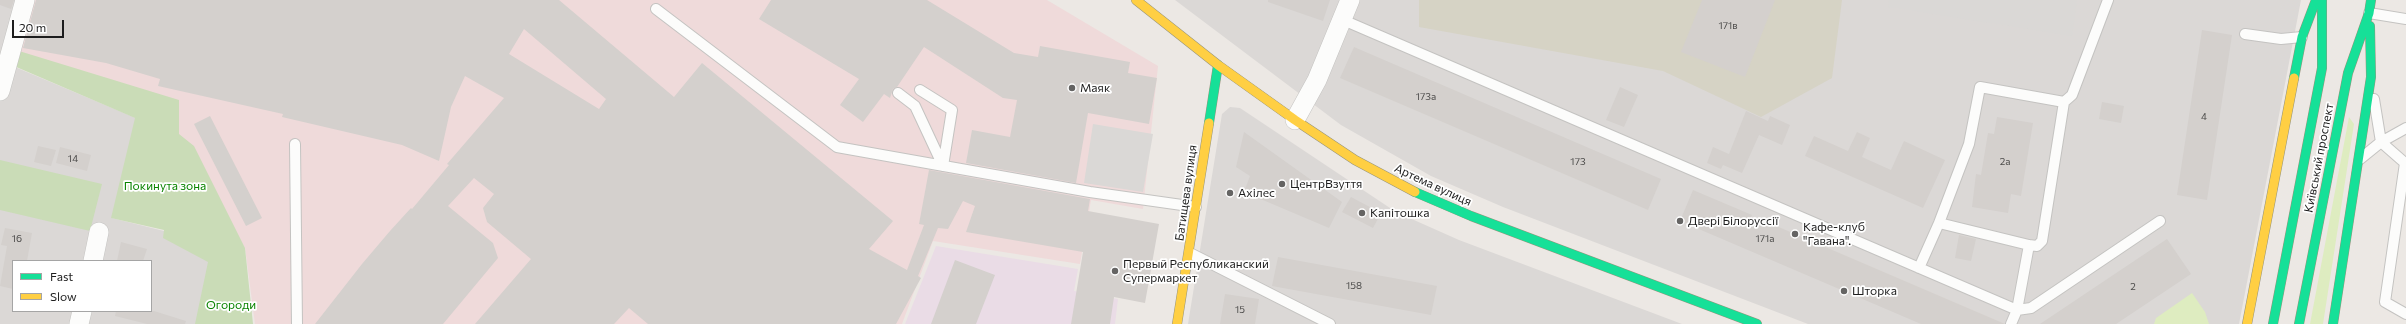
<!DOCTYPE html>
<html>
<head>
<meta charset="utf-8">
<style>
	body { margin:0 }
	#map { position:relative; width:2406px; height:324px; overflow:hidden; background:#ece8e4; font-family:Commissioner,sans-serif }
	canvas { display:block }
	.legend { position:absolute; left:12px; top:260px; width:140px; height:52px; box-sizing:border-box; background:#fff; border:1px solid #a5a5a5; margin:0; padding:5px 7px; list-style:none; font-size:12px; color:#1d1d1d }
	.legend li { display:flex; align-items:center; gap:8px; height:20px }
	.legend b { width:20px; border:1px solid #a5a5a5 }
	.scale { position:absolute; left:12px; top:20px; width:52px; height:18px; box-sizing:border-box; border:2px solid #1d1d1d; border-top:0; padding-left:5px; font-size:12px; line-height:14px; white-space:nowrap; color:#1d1d1d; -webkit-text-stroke:3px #fff; paint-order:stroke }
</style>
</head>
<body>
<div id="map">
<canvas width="2406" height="324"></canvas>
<ul class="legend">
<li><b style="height:5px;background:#16e098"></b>Fast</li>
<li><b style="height:5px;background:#ffcf43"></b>Slow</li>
</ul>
<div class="scale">20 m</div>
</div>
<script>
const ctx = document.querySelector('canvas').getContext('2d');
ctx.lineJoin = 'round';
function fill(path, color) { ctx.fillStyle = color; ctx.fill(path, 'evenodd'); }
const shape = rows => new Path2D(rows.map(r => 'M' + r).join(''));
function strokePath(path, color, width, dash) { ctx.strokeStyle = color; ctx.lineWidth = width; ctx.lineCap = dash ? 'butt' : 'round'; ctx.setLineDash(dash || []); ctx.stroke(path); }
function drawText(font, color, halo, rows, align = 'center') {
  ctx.font = font + ' Commissioner,sans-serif'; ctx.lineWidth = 3.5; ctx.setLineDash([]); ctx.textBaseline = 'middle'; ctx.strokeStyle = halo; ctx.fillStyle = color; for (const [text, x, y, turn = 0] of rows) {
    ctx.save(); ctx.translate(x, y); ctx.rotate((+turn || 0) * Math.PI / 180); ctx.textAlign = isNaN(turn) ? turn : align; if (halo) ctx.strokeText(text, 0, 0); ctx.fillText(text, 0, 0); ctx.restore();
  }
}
fill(shape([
	[0,0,31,0,15,67,136,118,112,218,224,246,209,324,0,324],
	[13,261,151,261,151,311,13,311],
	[1175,0,2301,0,2239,324,1808,324,1503,207,1431,176,1341,125],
	[1230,107,1240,108,1396,212,1459,240,1682,324,1188,324,1222,114]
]), '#dbd8d6');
fill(shape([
	[32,0,1047,0,1158,66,1143,209,1091,200,1080,264,933,241,902,324,255,324,245,248,181,137,19,51]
]), '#efdada');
fill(shape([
	[936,246,1078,269,1074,291,1118,299,1115,324,905,324]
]), '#eadce6');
fill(shape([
	[1889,0,2077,0,2072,36,1888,7],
	[1093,124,1153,134,1143,192,1084,183]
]), '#dad8d6');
fill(shape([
	[1419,0,1842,0,1832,78,1761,117,1663,71,1419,27]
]), '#d6d3c5');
fill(shape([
	[2349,117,2354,124,2323,324,2310,324],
	[2192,293,2205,312,2209,324,2154,324,2156,318]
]), '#deecc0');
fill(shape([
	[19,51,179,100,179,134,194,146,245,248,253,324,195,324,208,262,163,238,164,230,111,218,135,118,14,66],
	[0,160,102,184,90,231,0,210]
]), '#cadcb7');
fill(shape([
	[0,0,14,0,11,9,0,5],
	[36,0,559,0,674,97,702,63,893,221,869,249,907,270,924,225,919,224,929,170,1090,199,1088,211,1159,224,1145,303,1114,297,1110,324,1071,324,1083,252,966,232,975,206,963,201,948,229,938,228,918,276,921,278,896,324,648,324,629,308,614,324,475,324,531,259,487,222,483,208,494,194,474,178,448,206,493,243,498,258,443,324,315,324,362,264,390,231,411,208,412,209,449,165,447,164,504,98,465,76,451,107,439,161,402,145,282,117,283,114,158,86,160,79,106,63,23,48],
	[524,29,606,99,599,109,509,54],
	[771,0,927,0,1014,53,1038,57,1040,46,1130,62,1128,73,1157,78,1149,124,1088,113,1076,183,966,163,972,130,1010,137,1017,100,1003,98,924,47,897,87,893,89,890,98,884,94,863,122,840,105,859,79,759,19],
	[1268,0,1330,0,1323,21,1268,2],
	[1702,0,1775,0,1745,77,1681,52],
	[2202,30,2232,35,2207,200,2177,195],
	[1354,47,1661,179,1648,210,1340,78],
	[1620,87,1638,95,1624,127,1606,120],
	[2102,102,2124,106,2121,123,2099,119],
	[1746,111,1768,121,1770,116,1790,125,1782,145,1759,135,1742,173,1723,165,1721,169,1707,163,1713,147,1729,154],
	[210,116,262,218,246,226,194,124],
	[1997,117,2033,123,2021,196,2011,194,2008,213,1972,207,1976,174,1981,175,1988,133,1994,134],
	[1244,132,1342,202,1329,228,1244,192,1250,176,1236,167],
	[1857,132,1870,138,1862,157,1891,170,1904,141,1945,160,1923,208,1805,156,1814,136,1848,151],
	[38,146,56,150,51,166,34,162],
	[60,147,91,155,87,171,56,163],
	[1693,190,1752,215,1751,217,1773,227,1774,225,2005,324,1921,324,1680,221],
	[1351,197,1381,213,1373,228,1342,212],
	[5,228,32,233,27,261,13,261,13,289,0,286,7,246,1,245],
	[1959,235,1976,239,1971,261,1955,258],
	[2167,239,2191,274,2116,324,2040,324],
	[121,242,147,249,143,261,117,261],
	[1278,257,1437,286,1431,315,1272,286],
	[955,260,995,275,976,324,931,324],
	[1225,294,1259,299,1255,324,1220,324],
	[116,311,154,311,186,321,185,324,147,324,115,316]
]), '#d4d0cd');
const lane = shape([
	[656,9,837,147,1090,192,1196,207],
	[2369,13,2406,19],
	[1343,20,2017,310,2031,308,2160,221],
	[2245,34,2281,39,2302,37],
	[920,90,952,110,943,166],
	[898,93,915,106,943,166],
	[2374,99,2381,142,2405,163,2385,302,2406,314],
	[2064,102,2072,95,2108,0],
	[295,144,297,324],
	[2360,159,2381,142,2406,128],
	[1190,253,1330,324],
	[1919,268,1939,223,1969,144,1980,87,2064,102,2042,241,2037,246,2029,245,1939,223],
	[2011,324,2017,310,2029,245]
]);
const street = shape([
	[0,91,25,0],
	[1295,120,1317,80,1350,0],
	[93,261,99,232],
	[79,324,82,311]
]);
const fast = shape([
	[2294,78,2302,37,2316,0],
	[1209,123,1218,65],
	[1415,192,1471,216,1757,324],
	[2273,324,2322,68,2322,0],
	[2299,324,2348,73,2369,13,2371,0],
	[2333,324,2371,77,2370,26]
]);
const slow = shape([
	[1136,0,1218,65,1295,120,1355,160,1415,192],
	[1177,324,1209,123],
	[2247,324,2294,78]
]);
strokePath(lane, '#c4c3c1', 12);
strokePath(street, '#c4c3c1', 20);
strokePath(fast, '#96947c', 10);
strokePath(slow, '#96947c', 10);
strokePath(lane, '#fcfcfb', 10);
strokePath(street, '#fcfcfb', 19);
strokePath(fast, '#16e098', 9);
strokePath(slow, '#ffcf43', 9);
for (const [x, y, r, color] of [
	[1072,88,4,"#656463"],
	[1282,184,4,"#656463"],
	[1230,193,4,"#656463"],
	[1362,213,4,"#656463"],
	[1680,221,4,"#656463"],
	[1795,234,4,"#656463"],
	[1115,271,4,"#656463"],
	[1844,291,4,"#656463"]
]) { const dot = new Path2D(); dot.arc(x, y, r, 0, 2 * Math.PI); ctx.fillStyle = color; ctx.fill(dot); strokePath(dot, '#fff', 1.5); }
drawText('10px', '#4c4b4a', null, [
	["171в",1728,26],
	["173а",1426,97],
	["4",2204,117],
	["14",73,159],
	["173",1578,162],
	["2а",2005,162],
	["16",17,239],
	["171а",1765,239],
	["158",1354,286],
	["2",2133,287],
	["15",1240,310]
]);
drawText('12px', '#1d1d1d', '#fff', [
	["Маяк",1080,88],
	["ЦентрВзуття",1290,184],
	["Ахілес",1238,193],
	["Капітошка",1370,213],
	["Двері Білоруссії",1688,221],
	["Кафе-клуб",1803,227],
	["\"Гавана\".",1803,241],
	["Первый Республиканский",1123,264],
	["Супермаркет",1123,278],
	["Шторка",1852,291]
], 'left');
drawText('12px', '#1d1d1d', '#fff', [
	["Київський проспект",2319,158,-79],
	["Артема вулиця",1433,185,25],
	["Батищева вулиця",1186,193,-82]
]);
drawText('12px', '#0a8401', '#fff', [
	["Покинута зона",165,186],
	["Огороди",231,305]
]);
</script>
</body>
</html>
